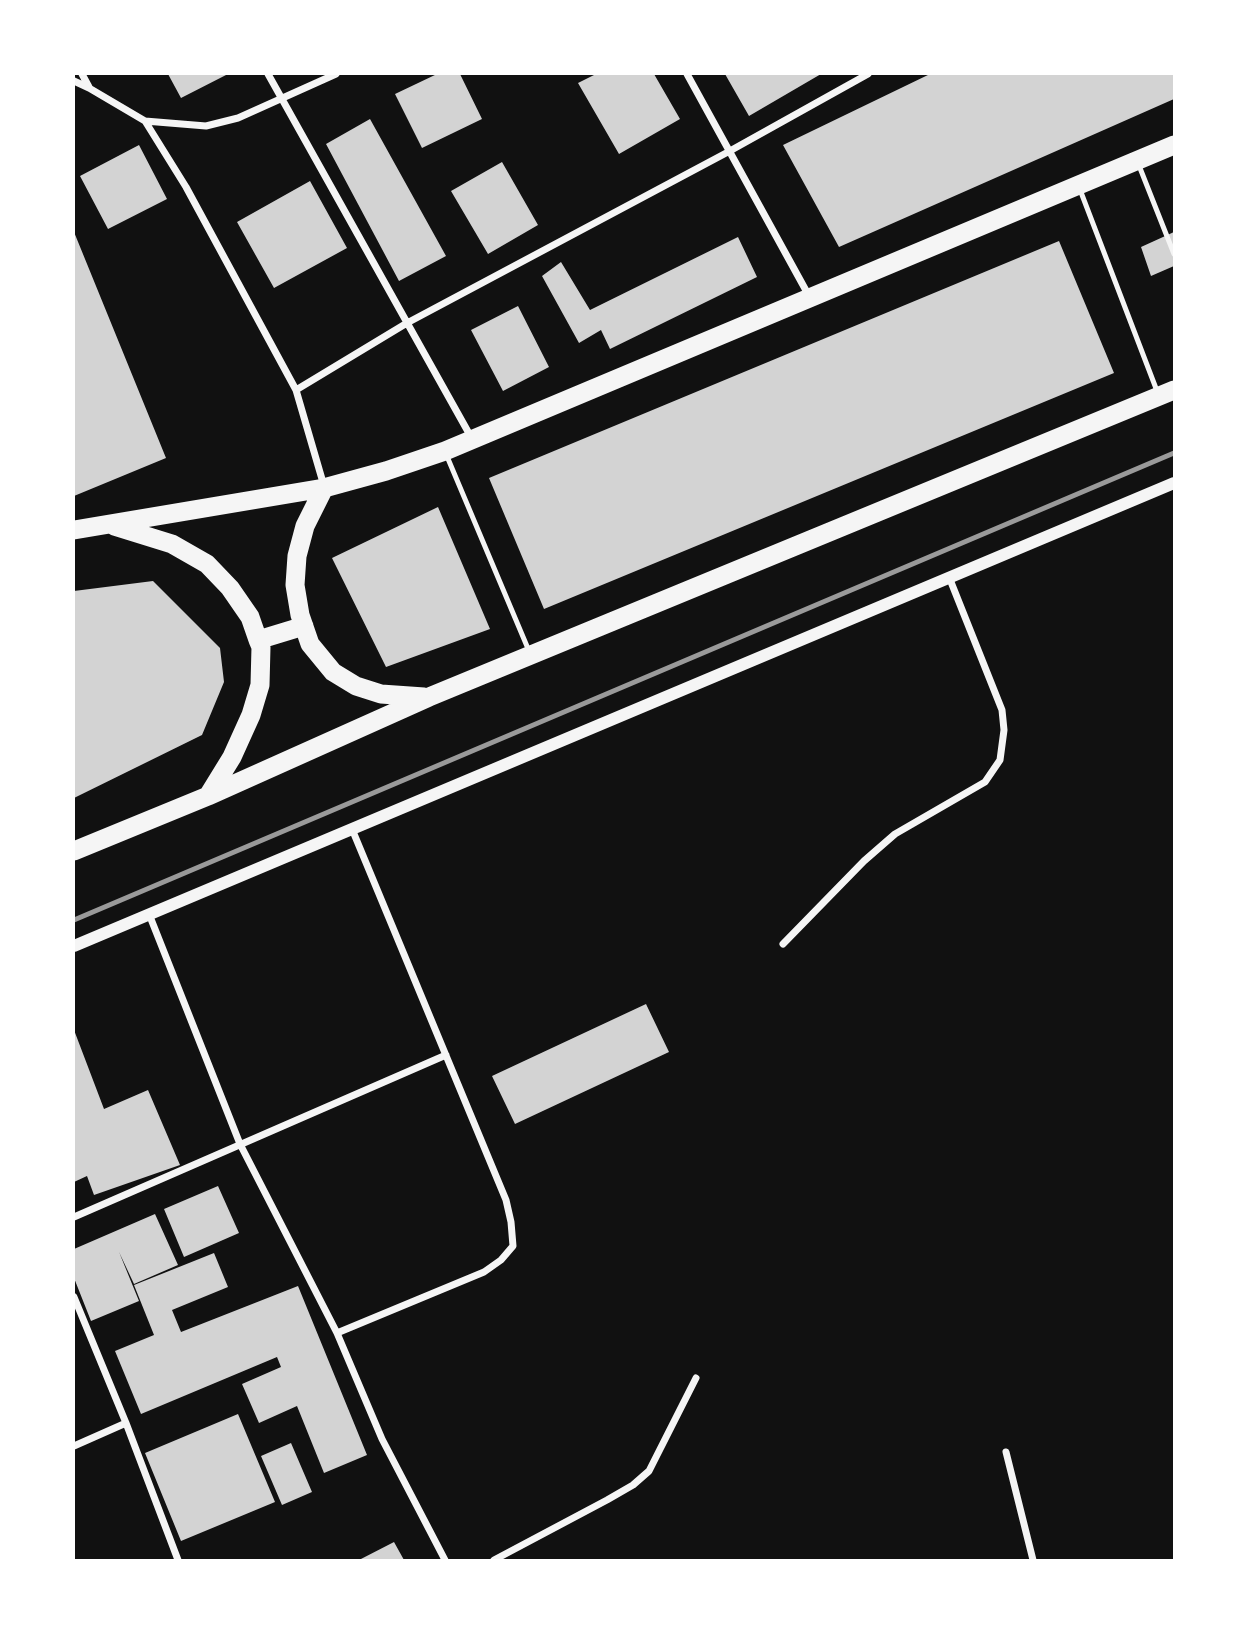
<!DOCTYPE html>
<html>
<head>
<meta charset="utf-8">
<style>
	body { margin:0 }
	#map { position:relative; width:1248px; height:1634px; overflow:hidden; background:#111; font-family:"Work Sans",sans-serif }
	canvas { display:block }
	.frame { position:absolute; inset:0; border:75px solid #fff; pointer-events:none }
</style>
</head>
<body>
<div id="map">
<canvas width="1248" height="1634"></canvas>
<div class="frame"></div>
</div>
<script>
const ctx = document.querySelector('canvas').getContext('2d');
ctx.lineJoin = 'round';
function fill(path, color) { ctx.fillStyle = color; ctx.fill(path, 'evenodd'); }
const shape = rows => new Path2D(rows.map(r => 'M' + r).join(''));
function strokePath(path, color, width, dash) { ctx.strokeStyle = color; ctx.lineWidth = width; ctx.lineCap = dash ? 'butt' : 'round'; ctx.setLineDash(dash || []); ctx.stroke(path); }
fill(shape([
	[168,74,228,74,181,98],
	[437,74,460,74,482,119,422,148,395,94],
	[596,74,654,74,680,119,619,154,578,83],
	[725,74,821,74,749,116],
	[930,74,1174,74,1174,99,839,247,783,145],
	[370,119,446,256,399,281,326,144],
	[139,145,167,199,108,229,80,176],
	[502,162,538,225,488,254,451,191],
	[310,181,347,248,274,288,237,222],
	[74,232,166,458,74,496],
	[1174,232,1174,266,1151,276,1141,247],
	[738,237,757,277,610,349,601,330,579,343,542,276,561,262,590,310],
	[1059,241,1114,373,544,609,489,478],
	[518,306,549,367,503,391,471,330],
	[438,507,490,629,386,667,332,558],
	[153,581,220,648,224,682,202,735,74,798,74,591],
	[646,1004,669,1052,515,1124,492,1076],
	[74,1030,104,1109,148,1090,180,1165,94,1195,87,1176,74,1182],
	[218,1186,239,1233,184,1257,164,1209],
	[155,1214,178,1265,134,1284,119,1252,139,1301,91,1321,74,1278,74,1249],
	[214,1253,228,1287,172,1310,181,1332,298,1286,367,1455,324,1473,297,1406,259,1423,242,1384,281,1367,277,1357,141,1414,115,1351,154,1335,134,1285],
	[238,1414,275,1502,181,1541,145,1453],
	[291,1443,312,1492,282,1505,261,1456],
	[394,1542,404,1560,359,1560]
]), '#d3d3d3');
strokePath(shape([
	[1138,163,1174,254],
	[1079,187,1157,391],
	[446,454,529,651]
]), '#f5f5f5', 5);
strokePath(shape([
	[82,74,89,87],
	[268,74,471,437],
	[687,74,809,296],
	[74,81,89,88,145,121,206,126,238,118,336,74],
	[145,121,186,187,296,390,324,486],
	[296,390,407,323,728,152,868,74],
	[149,914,240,1144,337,1333,382,1439,445,1560],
	[783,944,864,861,895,834,985,782,1000,760,1004,730,1002,710,949,577],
	[74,1217,446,1055],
	[74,1297,126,1423,178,1560],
	[337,1333,484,1272,501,1260,513,1246,511,1222,506,1200,352,829],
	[74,1446,126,1423],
	[1006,1452,1033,1560],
	[494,1560,607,1500,633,1485,649,1471,696,1378]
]), '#f5f5f5', 7);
strokePath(shape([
	[74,946,1174,483]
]), '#f5f5f5', 12);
strokePath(shape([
	[324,488,305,526,297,556,295,585,300,615,310,644,333,672,356,686,381,694,424,697],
	[114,526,172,544,207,564,230,588,250,617,258,640,261,647,260,685,251,715,232,757,208,796],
	[74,530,324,488,386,471,445,451,1174,145],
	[258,640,304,626],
	[74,851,208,796,429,697,1174,390]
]), '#f5f5f5', 19);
strokePath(shape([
	[74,920,1174,453]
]), '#9a9a9a', 5);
</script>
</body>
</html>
